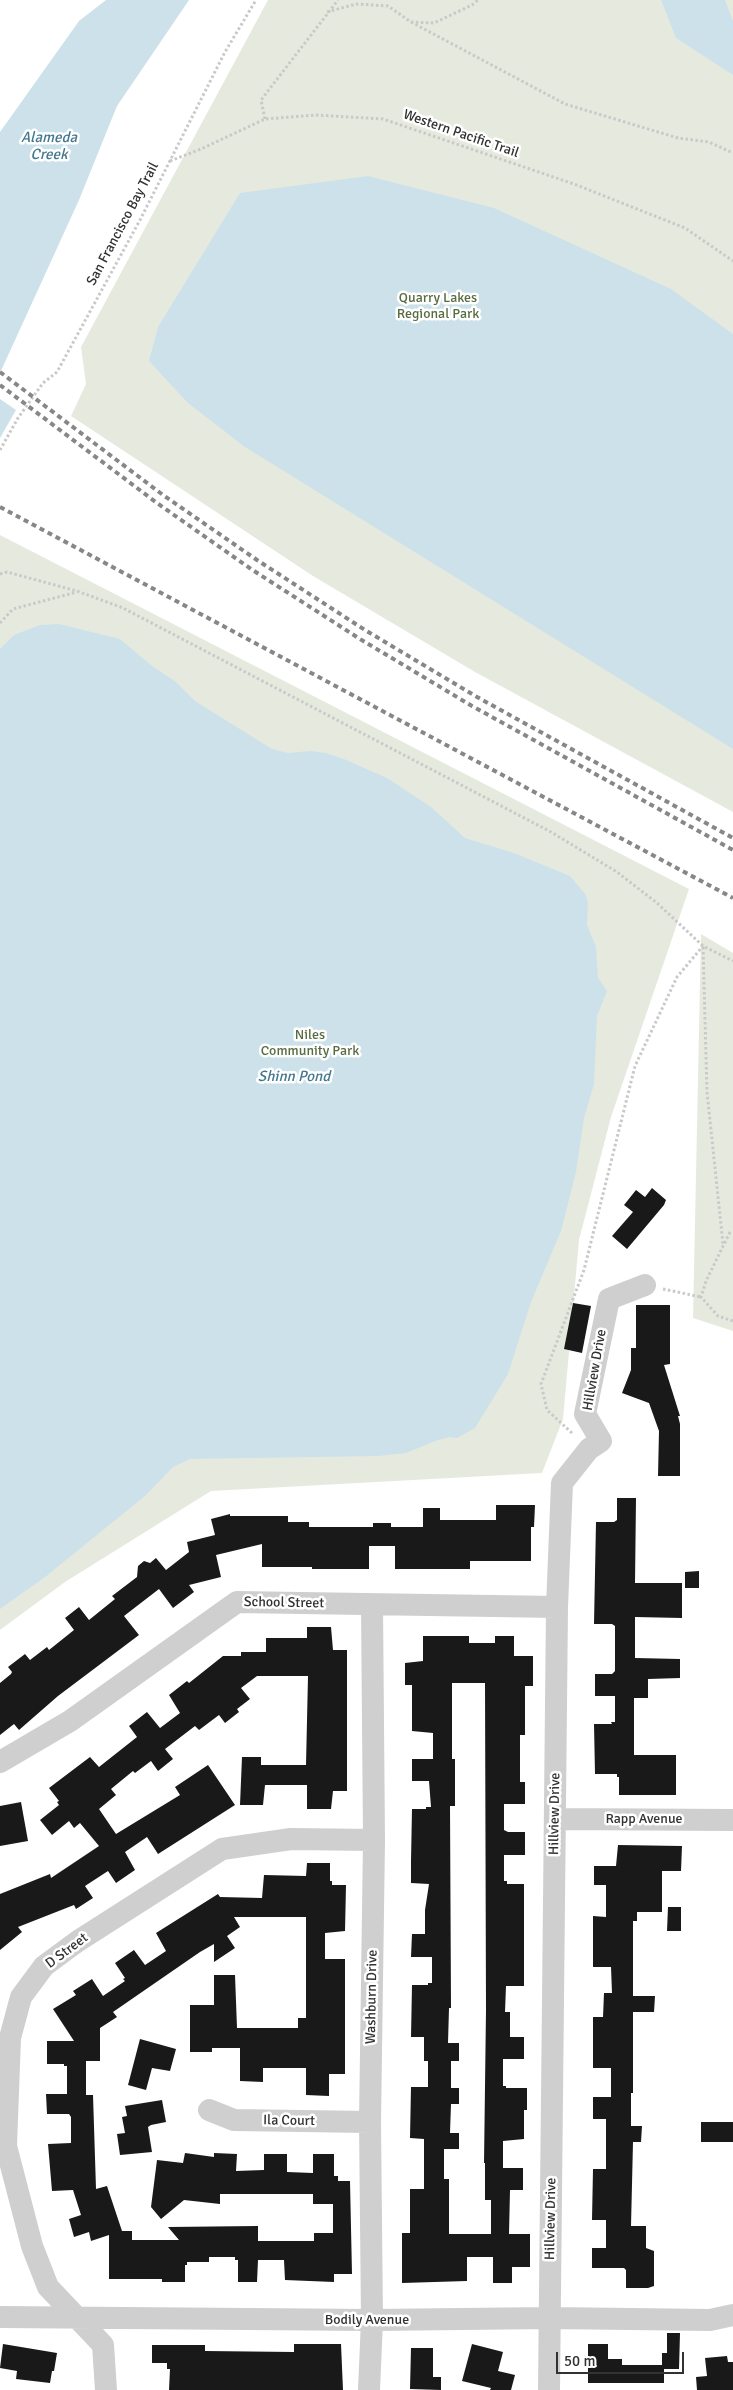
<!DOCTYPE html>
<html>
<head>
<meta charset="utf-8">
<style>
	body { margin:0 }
	#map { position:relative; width:733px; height:2390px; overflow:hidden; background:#fff; font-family:Signika,sans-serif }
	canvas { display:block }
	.scale { position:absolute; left:556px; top:2352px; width:128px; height:22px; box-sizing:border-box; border:2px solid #323232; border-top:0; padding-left:6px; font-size:15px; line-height:18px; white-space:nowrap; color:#323232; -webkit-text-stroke:4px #fff; paint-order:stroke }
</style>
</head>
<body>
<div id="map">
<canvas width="733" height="2390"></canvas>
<div class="scale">50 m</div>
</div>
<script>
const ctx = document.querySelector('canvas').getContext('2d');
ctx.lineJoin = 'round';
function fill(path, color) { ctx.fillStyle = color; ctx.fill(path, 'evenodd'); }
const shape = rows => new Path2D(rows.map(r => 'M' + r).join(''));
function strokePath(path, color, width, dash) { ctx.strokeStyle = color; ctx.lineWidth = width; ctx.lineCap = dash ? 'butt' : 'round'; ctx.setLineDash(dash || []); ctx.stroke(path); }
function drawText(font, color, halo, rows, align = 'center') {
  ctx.font = font + ' Signika,sans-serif'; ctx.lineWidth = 5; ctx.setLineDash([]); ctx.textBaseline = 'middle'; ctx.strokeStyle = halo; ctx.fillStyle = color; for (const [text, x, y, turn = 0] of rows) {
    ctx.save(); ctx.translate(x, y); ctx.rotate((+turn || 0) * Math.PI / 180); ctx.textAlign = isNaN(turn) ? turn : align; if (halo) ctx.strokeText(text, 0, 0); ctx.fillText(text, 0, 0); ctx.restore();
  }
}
fill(shape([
	[268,0,733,0,733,812,475,672,313,576,71,416,86,384,81,347],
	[0,535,689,889,611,1117,579,1240,563,1419,542,1473,211,1491,65,1582,0,1630],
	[701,934,733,953,733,1331,693,1318]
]), '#e6eade');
fill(shape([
	[106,0,189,0,117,106,79,200,0,373,0,132,79,21],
	[661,0,725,0,733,21,733,75,676,38],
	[368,176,494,208,671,289,733,334,733,749,245,447,188,403,149,361,158,327,240,193],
	[0,399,16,410,0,438],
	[59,624,120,639,152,666,176,682,195,701,272,749,288,753,310,751,326,753,344,759,387,778,431,807,465,838,514,853,570,876,586,895,588,903,587,925,596,947,598,978,607,991,597,1016,594,1084,584,1118,576,1172,561,1231,531,1302,508,1374,475,1428,457,1438,450,1437,438,1440,406,1453,378,1456,190,1459,173,1467,145,1496,45,1577,0,1609,0,649,14,635,40,625]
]), '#cce1ea');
fill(shape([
	[652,1188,666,1200,664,1205,627,1249,612,1236,633,1212,624,1205,636,1190,645,1197],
	[573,1303,591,1306,582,1353,564,1349],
	[636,1305,670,1305,670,1364,664,1365,680,1416,678,1416,680,1424,680,1476,658,1476,659,1431,649,1403,622,1393,631,1370,631,1348,636,1348],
	[617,1498,636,1498,635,1583,682,1583,682,1618,635,1617,635,1658,680,1659,680,1678,648,1679,648,1698,634,1698,634,1755,676,1755,676,1795,619,1795,619,1777,617,1777,617,1774,595,1774,594,1724,612,1724,611,1722,615,1722,615,1696,595,1696,595,1674,612,1674,615,1671,615,1626,612,1624,594,1624,596,1522,614,1522,617,1520],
	[496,1505,535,1505,534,1527,531,1527,531,1561,470,1561,470,1569,395,1569,395,1546,369,1546,369,1569,312,1569,312,1567,262,1567,262,1544,216,1555,221,1577,189,1585,194,1592,173,1608,159,1589,124,1616,139,1635,58,1696,19,1730,14,1724,0,1735,0,1683,11,1674,12,1672,8,1667,25,1654,30,1660,47,1647,49,1650,74,1630,65,1618,79,1607,89,1620,115,1599,112,1596,137,1577,138,1566,144,1561,150,1563,156,1558,166,1570,189,1552,187,1542,215,1535,211,1519,230,1514,230,1516,288,1516,288,1522,309,1522,309,1527,373,1527,373,1523,391,1523,391,1527,423,1527,423,1508,440,1508,440,1520,496,1520],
	[699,1571,699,1588,685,1588,685,1572],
	[307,1627,331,1627,333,1650,347,1650,347,1791,333,1791,331,1809,307,1809,307,1785,265,1785,263,1805,240,1805,242,1757,261,1757,261,1765,306,1765,308,1676,257,1676,241,1688,250,1699,237,1709,239,1712,225,1723,219,1715,199,1730,195,1726,165,1749,173,1759,158,1771,151,1761,135,1773,133,1771,111,1789,116,1795,99,1809,116,1834,180,1795,175,1787,208,1765,235,1805,158,1854,147,1837,125,1852,135,1870,116,1883,108,1871,85,1886,93,1898,76,1909,74,1905,18,1927,22,1932,0,1950,0,1894,50,1874,51,1878,99,1846,80,1823,74,1828,69,1821,52,1835,40,1820,59,1805,57,1802,59,1801,49,1788,90,1757,99,1767,137,1737,129,1726,147,1712,160,1728,180,1713,169,1695,187,1681,189,1683,223,1656,241,1656,241,1652,266,1652,266,1638,307,1638],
	[423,1636,469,1636,469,1643,495,1643,495,1636,514,1636,514,1656,533,1656,533,1686,525,1686,525,1735,520,1735,520,1782,525,1782,525,1804,504,1804,504,1830,508,1832,525,1832,525,1855,504,1855,504,1881,507,1881,507,1884,524,1884,524,1986,506,1986,505,2012,510,2012,510,2037,524,2037,524,2059,503,2059,503,2086,506,2086,506,2088,527,2088,527,2110,524,2110,524,2139,503,2141,503,2168,523,2168,523,2190,510,2190,509,2234,530,2234,530,2267,512,2267,512,2283,493,2283,493,2257,467,2257,467,2281,402,2283,402,2233,410,2233,410,2189,424,2189,424,2139,410,2138,411,2087,428,2087,428,2061,424,2061,424,2037,411,2037,412,1985,428,1985,428,1983,432,1983,432,1957,411,1957,412,1934,425,1934,425,1910,429,1884,411,1883,411,1861,412,1809,426,1809,426,1807,431,1807,429,1781,412,1781,412,1759,433,1759,433,1733,412,1731,412,1685,405,1685,405,1663,423,1661],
	[452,1683,485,1683,486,2010,484,2163,485,2163,485,2200,491,2200,491,2234,449,2234,449,2179,444,2179,444,2149,459,2149,459,2133,450,2133,451,2104,459,2104,459,2088,451,2088,451,2061,459,2061,459,2043,448,2043,449,2008,451,2008,450,1806,455,1806,455,1759,452,1759],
	[21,1802,28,1841,0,1846,0,1806],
	[618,1845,682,1846,681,1871,662,1871,662,1912,637,1912,637,1921,633,1921,633,1996,655,1996,654,2012,633,2012,633,2093,631,2093,631,2126,642,2126,641,2142,633,2142,631,2226,646,2226,646,2248,654,2251,654,2286,648,2288,626,2288,626,2270,624,2268,592,2268,592,2248,606,2248,606,2220,592,2220,593,2169,606,2169,606,2119,593,2119,593,2097,611,2097,611,2068,593,2068,593,2017,603,2017,604,1993,612,1993,611,1967,593,1967,593,1916,606,1917,606,1885,594,1885,594,1866,616,1866],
	[307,1863,330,1863,330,1881,332,1881,332,1885,346,1885,345,1931,325,1933,325,1959,345,1959,345,2074,329,2074,329,2096,306,2095,306,2068,263,2068,263,2082,240,2081,240,2048,212,2048,212,2052,190,2052,190,2005,214,2005,214,1975,235,1975,237,2028,298,2028,298,2018,306,2018,306,1917,234,1917,240,1927,227,1936,235,1948,214,1962,214,1944,200,1952,113,2012,117,2017,100,2028,100,2061,86,2061,86,2095,93,2095,96,2189,107,2186,122,2231,132,2231,132,2240,179,2240,168,2227,258,2226,258,2241,314,2241,314,2233,333,2233,333,2204,313,2204,313,2194,220,2194,220,2204,184,2200,161,2219,151,2207,157,2160,183,2163,185,2153,214,2157,214,2153,237,2154,236,2171,264,2170,264,2154,287,2154,287,2172,313,2173,313,2154,334,2154,334,2176,338,2176,338,2181,350,2181,352,2274,334,2274,334,2282,285,2280,284,2260,258,2260,257,2282,238,2282,238,2260,235,2260,235,2257,209,2257,209,2262,187,2262,187,2265,185,2265,185,2282,162,2282,162,2279,109,2279,109,2235,91,2241,89,2232,74,2237,69,2219,81,2215,73,2190,52,2191,48,2144,71,2143,71,2117,69,2114,47,2114,46,2094,67,2094,67,2066,64,2066,64,2064,47,2064,47,2041,74,2041,53,2009,76,1995,73,1991,92,1979,103,1996,125,1981,123,1979,125,1978,115,1963,134,1950,145,1965,166,1951,156,1933,218,1894,220,1897,262,1898,264,1875,306,1876],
	[668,1907,681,1907,681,1931,667,1931],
	[140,2039,176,2049,170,2071,152,2068,146,2090,128,2085],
	[162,2100,166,2122,151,2125,148,2127,152,2152,120,2155,117,2134,125,2133,122,2117,127,2116,125,2106],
	[701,2122,733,2122,733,2142,701,2142],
	[667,2333,680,2333,679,2369,664,2369,664,2383,588,2383,588,2344,608,2344,608,2359,622,2359,622,2365,662,2365,662,2353,667,2353],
	[3,2344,57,2353,54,2371,52,2371,50,2383,16,2379,17,2371,0,2368],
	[294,2344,341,2344,343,2390,169,2390,170,2369,167,2369,167,2363,152,2363,152,2345,205,2345,205,2351,294,2352],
	[472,2344,503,2352,498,2371,515,2375,511,2390,490,2390,491,2388,462,2381],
	[411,2348,433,2348,433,2377,441,2377,441,2390,410,2389],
	[727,2356,728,2362,733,2362,733,2390,697,2390,696,2377,707,2376,705,2358]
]), '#191919');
strokePath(shape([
	[327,12,356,4,388,6,411,22,434,23,472,5,478,0],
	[411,22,565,104,678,138,709,142,733,153],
	[265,119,261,100,338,0],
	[170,161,201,149,265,119,316,115,383,119,574,184,685,228,733,261],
	[0,450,18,418,43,383,57,372,140,220,225,52,256,0],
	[0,574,7,572,77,591,123,608,551,832,617,872,657,903,703,946,733,961],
	[0,623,13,609,77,592],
	[703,947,707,1092,723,1244],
	[730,1232,706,1281,701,1297,718,1316,733,1321],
	[663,1289,701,1297],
	[572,1433,547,1410,541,1384,584,1270,635,1066,677,977,703,946]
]), '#c9c9c9', 3, [2.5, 2.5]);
strokePath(shape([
	[0,1762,70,1721,237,1602,557,1607],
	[555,1819,733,1820],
	[209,2110,234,2120,370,2122],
	[0,2317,372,2320,550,2318,710,2320,733,2315],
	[106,2390,103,2345,48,2287,32,2246,6,2146,10,2038,21,1997,44,1966,78,1941,222,1849,291,1839,374,1840],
	[369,2390,372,2320,370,2122,374,1840,372,1605],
	[549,2390,557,1607,562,1483,589,1449,601,1441,585,1414,609,1299,645,1285]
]), '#cfcfcf', 22);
strokePath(shape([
	[0,372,163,495,257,560,365,630,477,697,733,838],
	[0,385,157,503,251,569,360,639,472,706,733,850],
	[0,507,733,898]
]), '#878787', 4, [5, 4]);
drawText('14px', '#323232', '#fff', [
	["Western Pacific Trail",461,134,19],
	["San Francisco Bay Trail",123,224,-62],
	["Hillview Drive",595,1370,-80],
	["School Street",284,1603,1],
	["Hillview Drive",555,1814,-89],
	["Rapp Avenue",644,1819],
	["D Street",67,1951,-37],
	["Washburn Drive",372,1997,-89],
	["Ila Court",289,2121,1],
	["Hillview Drive",551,2219,-89],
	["Bodily Avenue",367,2320]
]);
drawText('14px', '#586c41', '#fff', [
	["Quarry Lakes",438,298],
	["Regional Park",438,314],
	["Niles",310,1035],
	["Community Park",310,1051]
]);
drawText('italic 15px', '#437890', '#fff', [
	["Alameda",49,138],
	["Creek",49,155],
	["Shinn Pond",294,1077]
]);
</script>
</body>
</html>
